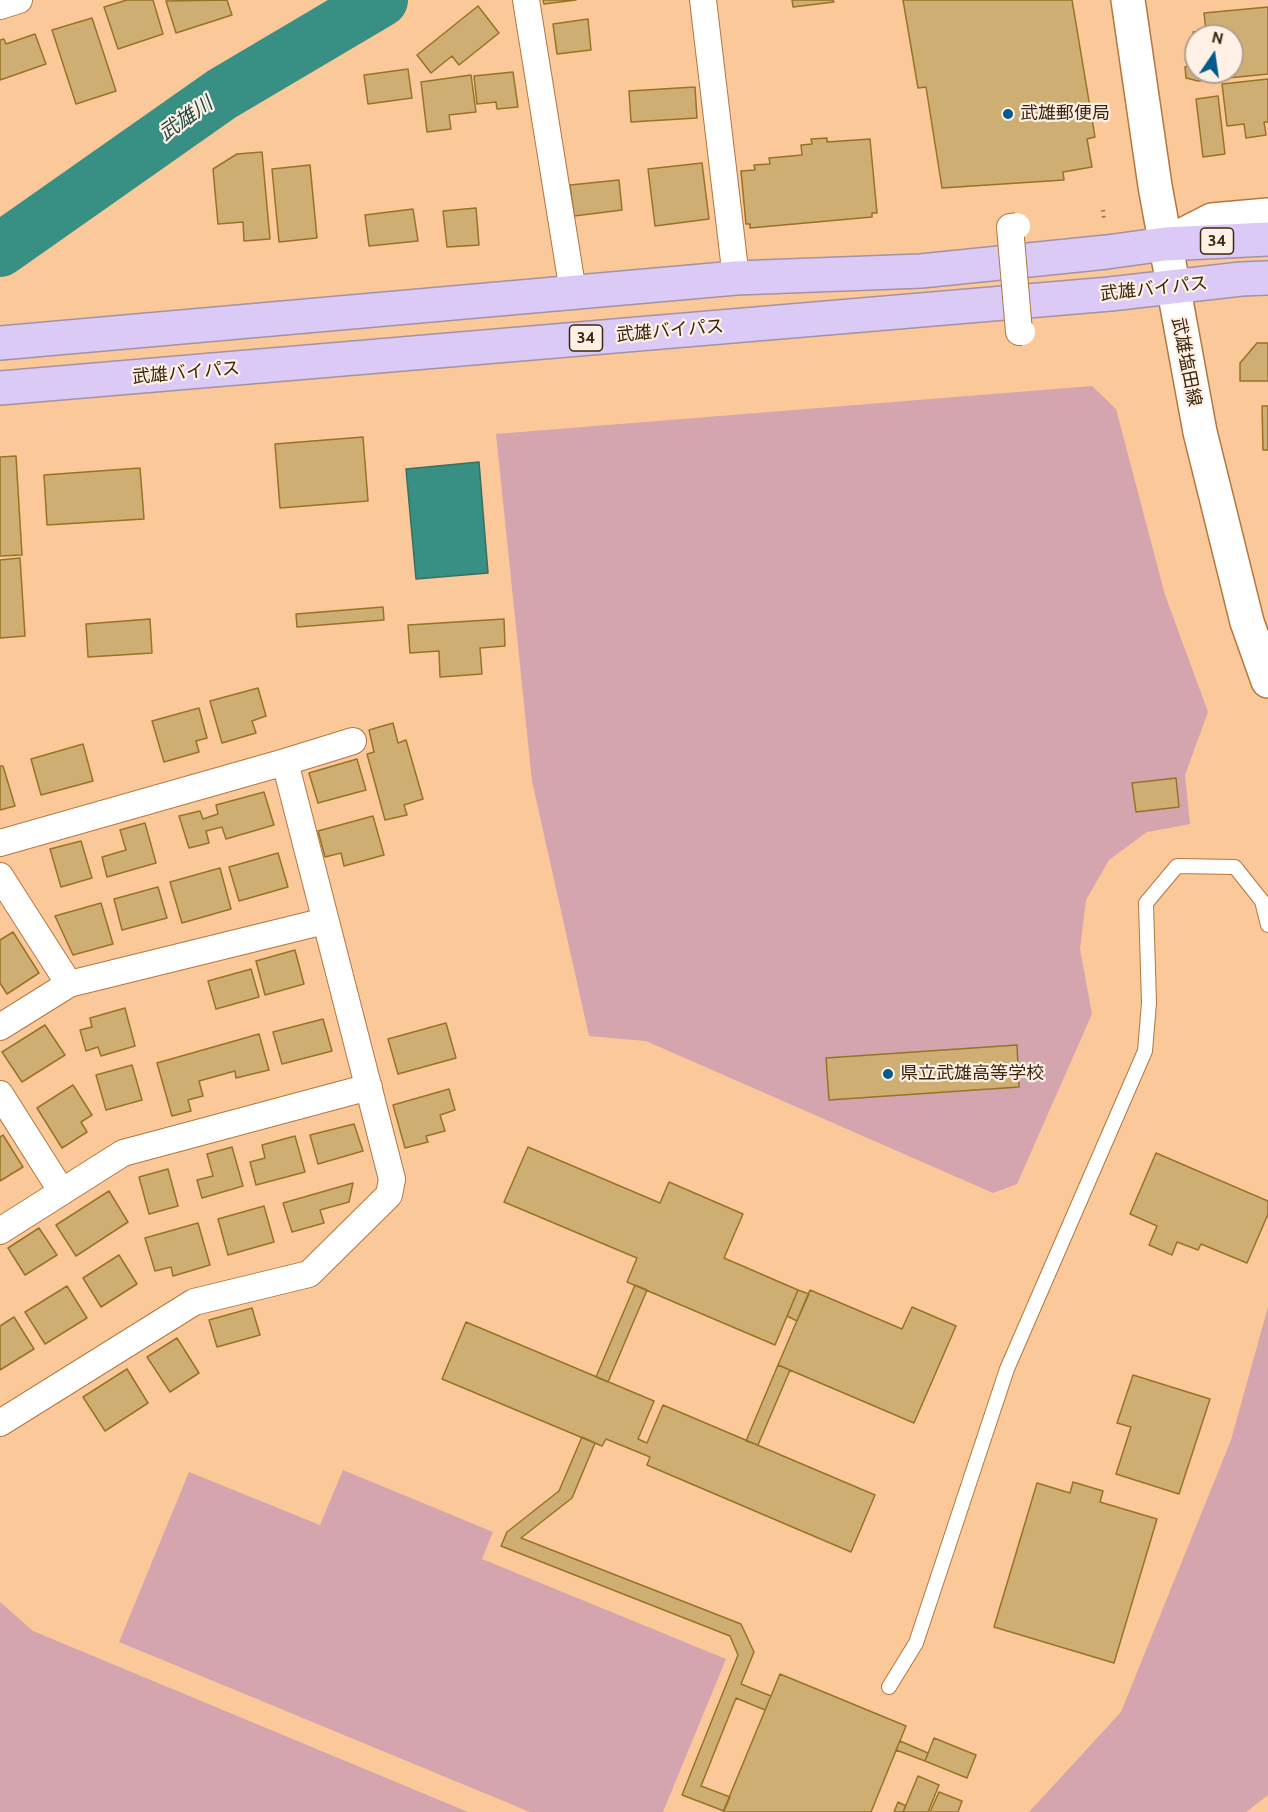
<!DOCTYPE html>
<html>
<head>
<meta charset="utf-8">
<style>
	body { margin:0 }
	#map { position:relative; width:1268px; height:1812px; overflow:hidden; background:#fbc89a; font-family:Cabin,sans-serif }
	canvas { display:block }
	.north { position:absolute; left:1184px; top:24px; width:60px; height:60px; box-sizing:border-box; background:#fff1e6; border:2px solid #b2a08f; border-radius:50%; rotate:13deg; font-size:16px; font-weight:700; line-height:24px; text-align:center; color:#3e260d }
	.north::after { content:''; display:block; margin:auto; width:21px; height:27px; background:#015b8c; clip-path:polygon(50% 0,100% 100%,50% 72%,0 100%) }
</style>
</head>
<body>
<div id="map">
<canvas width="1268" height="1812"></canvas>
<div class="north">N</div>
</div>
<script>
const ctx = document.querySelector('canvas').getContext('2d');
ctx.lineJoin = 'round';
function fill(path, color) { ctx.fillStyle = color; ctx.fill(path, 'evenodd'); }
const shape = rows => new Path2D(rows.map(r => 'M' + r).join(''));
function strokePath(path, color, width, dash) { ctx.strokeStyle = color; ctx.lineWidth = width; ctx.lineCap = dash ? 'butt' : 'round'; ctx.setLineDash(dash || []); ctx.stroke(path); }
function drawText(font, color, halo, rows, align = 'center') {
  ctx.font = font + ' Cabin,"Noto Sans JP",sans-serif'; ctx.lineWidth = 4.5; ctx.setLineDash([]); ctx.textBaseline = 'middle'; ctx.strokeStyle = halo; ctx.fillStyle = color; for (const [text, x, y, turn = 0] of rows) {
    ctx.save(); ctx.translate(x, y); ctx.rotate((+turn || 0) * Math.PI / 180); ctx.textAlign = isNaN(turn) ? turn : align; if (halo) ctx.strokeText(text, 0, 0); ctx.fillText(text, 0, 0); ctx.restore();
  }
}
fill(shape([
	[1092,386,1116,409,1165,595,1208,712,1185,775,1190,824,1147,832,1109,860,1086,900,1080,949,1092,1014,1017,1184,993,1193,646,1041,589,1036,532,781,496,434],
	[1268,1307,1268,1795,1246,1812,1029,1812,1121,1712,1231,1440],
	[343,1470,493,1532,482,1559,726,1659,663,1812,530,1812,119,1642,189,1472,320,1525],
	[0,1602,33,1631,468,1812,0,1812]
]), '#d4a4af');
const water = shape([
	[479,462,488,573,416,579,406,469,479,462]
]);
fill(water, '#388f83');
strokePath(water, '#3a7060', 1.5);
strokePath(shape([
	[0,250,222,94,381,0]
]), '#388f83', 54);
const building = shape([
	[127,0,153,0,163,34,118,49,104,7,127,0],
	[227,0,232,15,176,33,166,1,227,0],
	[543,0,576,0,544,4,543,0],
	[792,0,833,0,834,2,793,7,792,0],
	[903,0,1072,0,1095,137,1087,139,1092,167,1063,172,1064,180,942,188,926,87,918,88,903,0],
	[478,6,499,33,459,65,452,56,431,73,417,55,478,6],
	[1268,7,1268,74,1198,81,1186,78,1185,67,1196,63,1196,72,1232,72,1232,36,1196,36,1196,62,1193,32,1206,31,1204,13,1268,7],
	[92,18,116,91,76,104,52,30,92,18],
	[588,19,591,50,557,54,553,24,588,19],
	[35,34,46,64,0,80,0,40,4,39,6,44,35,34],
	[408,69,412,98,368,104,364,75,408,69],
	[513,72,518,107,497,109,496,102,477,104,474,76,513,72],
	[471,75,476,112,449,115,451,129,427,132,421,82,471,75],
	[1268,79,1268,122,1264,122,1266,135,1246,138,1244,124,1227,126,1222,84,1268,79],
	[695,87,697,118,631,122,629,91,695,87],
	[1218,96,1225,154,1203,157,1196,99,1218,96],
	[827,138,827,142,870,139,877,213,872,213,872,217,750,228,750,224,746,224,741,171,755,170,754,165,770,164,769,158,802,155,801,145,812,144,811,139,827,138],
	[262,152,270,239,244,241,243,222,218,224,213,169,237,154,262,152],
	[702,163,709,219,655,226,648,169,702,163],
	[310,165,317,238,279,242,272,169,310,165],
	[619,180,622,210,574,216,570,185,619,180],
	[476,208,479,245,447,247,443,211,476,208],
	[413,209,418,241,369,246,365,215,413,209],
	[1257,343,1268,343,1268,381,1240,381,1240,363,1257,343],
	[1262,406,1268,406,1268,450,1263,450,1262,406],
	[363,437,368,501,280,508,275,444,363,437],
	[16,456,22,555,0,556,0,457,16,456],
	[140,468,144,519,47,525,44,475,140,468],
	[20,558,25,636,0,638,0,560,20,558],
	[383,607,384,620,297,627,296,614,383,607],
	[150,619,152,653,88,657,86,624,150,619],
	[504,619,505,646,480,648,482,674,440,677,439,651,410,653,408,625,504,619],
	[258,688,266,716,252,721,256,733,222,743,210,701,258,688],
	[199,708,207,738,196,741,199,752,164,762,152,721,199,708],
	[393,723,398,743,406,740,423,799,404,805,407,815,385,820,367,754,374,752,369,730,393,723],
	[83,744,93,781,41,795,31,759,83,744],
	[357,759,366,790,318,803,309,773,357,759],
	[0,766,3,766,15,806,0,810,0,766],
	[1176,778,1179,807,1136,812,1132,783,1176,778],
	[264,792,274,825,226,839,222,827,206,831,209,843,189,848,179,816,200,811,203,819,218,814,216,805,264,792],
	[373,816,384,855,344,866,341,853,325,857,318,831,373,816],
	[145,823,156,863,107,877,102,857,126,850,120,830,145,823],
	[81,841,92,878,61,887,50,849,81,841],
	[278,853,288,887,239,901,229,867,278,853],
	[220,868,231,909,182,923,170,882,220,868],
	[158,887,167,918,122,930,114,899,158,887],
	[101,903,113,944,73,955,55,916,101,903],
	[13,932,39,973,7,994,0,983,0,940,13,932],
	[295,950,304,984,265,995,256,961,295,950],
	[251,969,259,997,216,1009,208,981,251,969],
	[125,1008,135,1046,101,1056,98,1047,86,1051,80,1030,92,1027,90,1018,125,1008],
	[323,1019,332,1051,282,1064,273,1032,323,1019],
	[446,1023,456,1058,398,1074,388,1039,446,1023],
	[45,1025,65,1055,22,1082,2,1052,45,1025],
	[259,1034,269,1070,236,1078,235,1071,199,1081,203,1096,188,1100,191,1111,172,1116,157,1063,259,1034],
	[1017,1045,1019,1087,829,1100,826,1058,1017,1045],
	[132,1065,142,1100,106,1110,96,1075,132,1065],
	[73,1085,92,1115,81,1122,87,1132,62,1148,37,1108,73,1085],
	[449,1089,455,1110,440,1115,445,1131,426,1136,428,1142,405,1148,393,1105,449,1089],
	[354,1124,363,1151,318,1164,310,1135,354,1124],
	[3,1135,23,1167,0,1181,0,1137,3,1135],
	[295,1136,305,1172,256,1185,250,1162,265,1158,262,1145,295,1136],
	[232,1147,243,1186,202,1198,197,1180,213,1176,207,1154,232,1147],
	[528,1147,660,1203,669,1182,743,1214,724,1258,798,1290,775,1345,627,1282,637,1258,504,1202,528,1147],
	[1156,1153,1268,1201,1268,1214,1247,1263,1201,1244,1198,1250,1177,1242,1172,1255,1149,1245,1157,1226,1130,1214,1156,1153],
	[168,1169,178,1206,149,1214,139,1177,168,1169],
	[353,1183,349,1202,320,1210,324,1223,292,1232,283,1203,353,1183],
	[109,1191,128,1222,76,1256,56,1225,109,1191],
	[264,1206,274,1242,228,1255,218,1219,264,1206],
	[198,1223,210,1265,173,1276,171,1267,155,1271,145,1238,198,1223],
	[39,1228,57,1255,25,1275,8,1248,39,1228],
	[119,1255,137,1284,101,1307,83,1278,119,1255],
	[635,1285,647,1290,608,1382,596,1377,635,1285],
	[67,1286,87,1318,45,1344,25,1312,67,1286],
	[798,1290,809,1294,797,1321,787,1316,798,1290],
	[810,1290,902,1329,912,1307,956,1326,914,1423,778,1365,810,1290],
	[252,1308,260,1335,217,1347,209,1320,252,1308],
	[14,1317,34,1349,0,1370,0,1326,14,1317],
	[466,1322,654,1401,638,1439,647,1443,663,1405,875,1495,851,1552,647,1465,650,1457,606,1439,602,1446,442,1379,466,1322],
	[177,1338,199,1373,170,1392,147,1357,177,1338],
	[778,1365,790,1370,758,1445,746,1441,778,1365],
	[127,1369,148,1403,105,1431,83,1397,127,1369],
	[1133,1375,1210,1399,1179,1494,1116,1474,1131,1427,1117,1423,1133,1375],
	[582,1437,595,1443,572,1498,521,1538,741,1624,754,1652,741,1684,771,1696,765,1710,736,1698,701,1786,730,1797,724,1811,682,1795,738,1655,730,1636,501,1546,507,1532,559,1491,582,1437],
	[1073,1482,1103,1491,1100,1502,1157,1519,1114,1663,994,1627,1037,1483,1070,1493,1073,1482],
	[780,1674,906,1726,871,1812,723,1812,780,1674],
	[934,1738,976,1755,967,1778,925,1761,934,1738],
	[900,1741,928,1753,925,1761,896,1750,900,1741],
	[918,1776,939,1785,928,1812,903,1812,918,1776],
	[939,1792,962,1801,958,1812,930,1812,939,1792],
	[898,1802,906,1806,903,1812,894,1812,898,1802]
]);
fill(building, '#ceae73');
strokePath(building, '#987324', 1.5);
const lane = shape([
	[889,1687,916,1643,1007,1369,1145,1051,1149,1003,1146,903,1177,866,1235,867,1262,901,1268,925]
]);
const street = shape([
	[526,0,573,292],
	[703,0,736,278],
	[0,6,19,0],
	[285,762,353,741],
	[0,843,285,762,392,1179,389,1195,309,1274,194,1302,0,1423],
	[0,876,69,984],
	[0,1027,69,984,325,921],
	[0,1094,62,1192],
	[0,1231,123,1153,369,1087]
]);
const secondary = shape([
	[1128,0,1155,186,1200,432,1247,622,1268,681],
	[1165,244,1212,220,1268,215]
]);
const highway = shape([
	[0,343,736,278,921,271,1107,252,1165,244,1268,239],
	[0,388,1110,294,1241,279,1268,278]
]);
strokePath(lane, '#b3773e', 16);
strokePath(street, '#b3773e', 28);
strokePath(secondary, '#b3773e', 36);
strokePath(highway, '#a391a4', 36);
strokePath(shape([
	[1103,210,1104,221]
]), '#987350', 4, [1.5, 4.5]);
strokePath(lane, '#fff', 14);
strokePath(street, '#fff', 26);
strokePath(secondary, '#fff', 33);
strokePath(highway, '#dacaf5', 33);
const streetBridge = shape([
	[1017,226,1010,227,1019,332,1022,332]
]);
strokePath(streetBridge, '#b3773e', 28, []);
strokePath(streetBridge, '#fff', 26);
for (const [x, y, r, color] of [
	[1008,114,6,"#015b8c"],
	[888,1074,6,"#015b8c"]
]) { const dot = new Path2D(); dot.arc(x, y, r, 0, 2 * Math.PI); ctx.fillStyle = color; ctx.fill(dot); strokePath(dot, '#fff1e6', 2); }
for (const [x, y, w] of [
	[1217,241,33],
	[586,338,33]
]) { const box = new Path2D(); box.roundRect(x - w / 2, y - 13, w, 26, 4.5); ctx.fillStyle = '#fff1e6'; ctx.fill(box); strokePath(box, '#3e260d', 1.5); }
drawText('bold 16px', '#3e260d', null, [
	["34",1217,241],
	["34",586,338]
]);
drawText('18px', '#3e260d', '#fff1e6', [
	["武雄郵便局",1020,114],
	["県立武雄高等学校",900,1074]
], 'left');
drawText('18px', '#3e260d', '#fff1e6', [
	["武雄バイパス",1154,289,-6],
	["武雄バイパス",670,331,-5],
	["武雄塩田線",1186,362,79],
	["武雄バイパス",186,373,-5]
]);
drawText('italic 20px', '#214842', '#fff1e6', [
	["武雄川",186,119,-35]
]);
</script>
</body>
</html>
